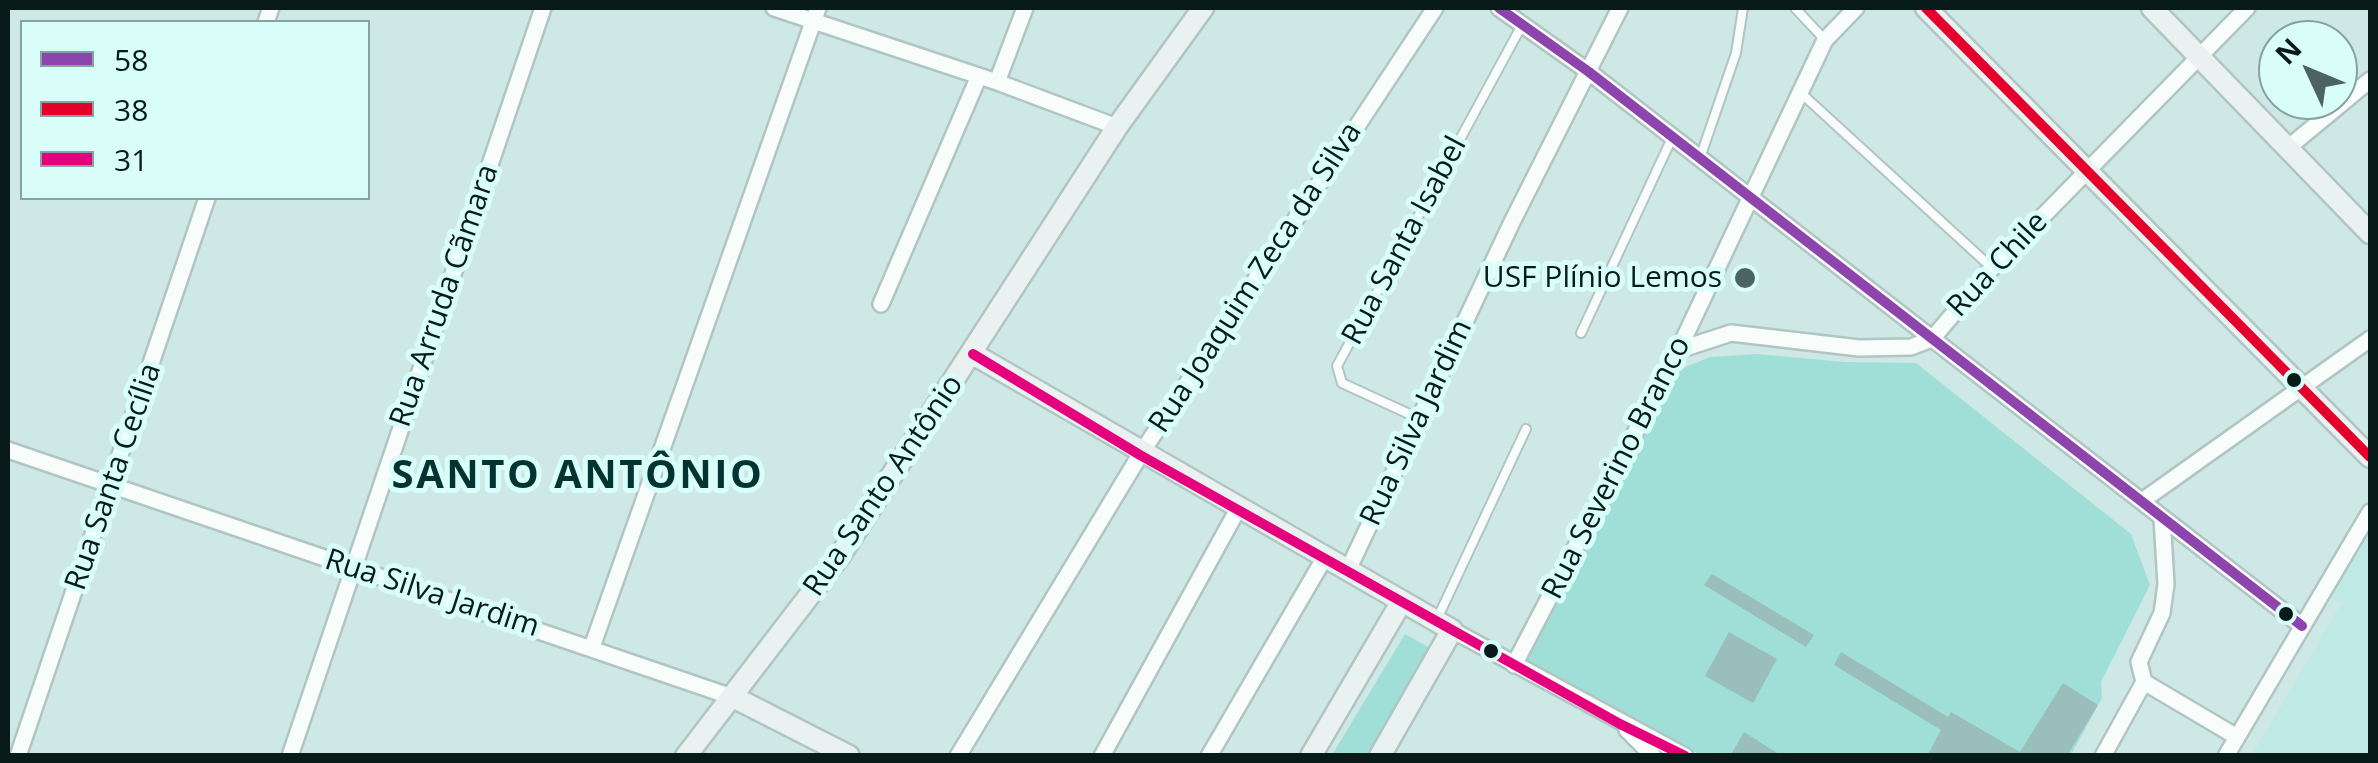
<!DOCTYPE html>
<html>
<head>
<meta charset="utf-8">
<style>
	body { margin:0 }
	#map { position:relative; width:2378px; height:763px; overflow:hidden; background:#cee8e6; font-family:"Open Sans",sans-serif }
	canvas { display:block }
	.frame { position:absolute; inset:0; border:10px solid #081b19; pointer-events:none }
	.legend { position:absolute; left:20px; top:20px; width:350px; height:180px; box-sizing:border-box; background:#d9fefa; border:2px solid #85a3a0; margin:0; padding:12px 18px; list-style:none; font-size:30px; color:#081b19 }
	.legend li { display:flex; align-items:center; gap:20px; height:50px }
	.legend b { width:50px; border:2px solid #85a3a0 }
	.north { position:absolute; left:2258px; top:20px; width:100px; height:100px; box-sizing:border-box; background:#d9fefa; border:2px solid #85a3a0; border-radius:50%; rotate:314deg; font-size:28px; font-weight:700; line-height:40px; text-align:center; color:#081b19 }
	.north::after { content:''; display:block; margin:auto; width:35px; height:45px; background:#4d6361; clip-path:polygon(50% 0,100% 100%,50% 72%,0 100%) }
</style>
</head>
<body>
<div id="map">
<canvas width="2378" height="763"></canvas>
<div class="frame"></div>
<ul class="legend">
<li><b style="height:12px;background:#8e44ad"></b>58</li>
<li><b style="height:12px;background:#e4002b"></b>38</li>
<li><b style="height:12px;background:#e5007d"></b>31</li>
</ul>
<div class="north">N</div>
</div>
<script>
const ctx = document.querySelector('canvas').getContext('2d');
ctx.lineJoin = 'round';
function fill(path, color) { ctx.fillStyle = color; ctx.fill(path, 'evenodd'); }
const shape = rows => new Path2D(rows.map(r => 'M' + r).join(''));
function strokePath(path, color, width, dash) { ctx.strokeStyle = color; ctx.lineWidth = width; ctx.lineCap = dash ? 'butt' : 'round'; ctx.setLineDash(dash || []); ctx.stroke(path); }
function drawText(font, color, halo, rows, align = 'center') {
  ctx.font = font + ' "Open Sans",sans-serif'; ctx.lineWidth = 10; ctx.setLineDash([]); ctx.textBaseline = 'middle'; ctx.strokeStyle = halo; ctx.fillStyle = color; for (const [text, x, y, turn = 0] of rows) {
    ctx.save(); ctx.translate(x, y); ctx.rotate((+turn || 0) * Math.PI / 180); ctx.textAlign = isNaN(turn) ? turn : align; if (halo) ctx.strokeText(text, 0, 0); ctx.fillText(text, 0, 0); ctx.restore();
  }
}
fill(shape([
	[2370,528,2370,755,2252,755,2341,604,2330,596]
]), '#bee9e4');
fill(shape([
	[1757,354,1845,362,1916,363,2131,534,2150,585,2101,682,2102,698,2071,755,1701,755,1522,665,1674,372,1710,357],
	[1405,634,1430,648,1367,755,1332,755]
]), '#a0dfd8');
fill(shape([
	[1712,574,1814,635,1806,647,1704,585],
	[1729,632,1777,659,1753,703,1705,676],
	[1841,652,1948,717,1951,712,2020,752,2063,683,2098,705,2067,756,1927,756,1941,730,1834,665],
	[1744,732,1782,756,1730,756]
]), '#99bebb');
const lane = shape([
	[1795,8,1825,40],
	[1802,94,1992,268],
	[1700,158,1736,53,1743,8],
	[1581,333,1672,138],
	[1420,419,1342,383,1337,366,1522,25],
	[1438,617,1526,429]
]);
const street = shape([
	[774,8,997,82,1117,127],
	[1499,8,1589,72,2302,626],
	[266,22,271,8],
	[997,82,1025,8],
	[2289,147,2370,80],
	[881,304,979,76],
	[1679,350,1731,333,1859,348,1911,347,1932,339,1992,268,2247,8],
	[8,450,735,698],
	[2142,501,2370,339],
	[1348,570,1512,222,1620,8],
	[1452,630,1685,756],
	[592,647,818,8],
	[1514,665,1678,351,1825,40,1856,8],
	[2144,682,2237,737],
	[1627,730,1653,756],
	[18,756,207,198],
	[290,756,543,8],
	[958,756,1140,455,1435,8],
	[1102,756,1238,509],
	[1209,756,1325,557],
	[2103,756,2144,682,2139,662,2162,613,2166,584,2162,519],
	[2226,756,2370,512]
]);
const secondary = shape([
	[1926,8,2370,457],
	[2152,8,2370,233],
	[973,354,1452,630,1380,756],
	[735,698,849,756],
	[686,756,839,557,1117,127,1203,8],
	[1311,756,1402,601]
]);
strokePath(lane, '#b1c5c3', 12);
strokePath(street, '#b1c5c3', 20);
strokePath(secondary, '#b1c5c3', 25);
strokePath(lane, '#f8fcfb', 8);
strokePath(street, '#f8fcfb', 15);
strokePath(secondary, '#eaf1f1', 20);
strokePath(shape([
	[1499,8,1589,72,2302,626]
]), '#8e44ad', 10);
strokePath(shape([
	[1926,8,2370,457]
]), '#e4002b', 10);
strokePath(shape([
	[973,354,1140,455,1620,724,1685,756]
]), '#e5007d', 10);
for (const [x, y, r, color] of [
	[1745,278,12,"#4d6361"],
	[2294,380,9,"#081b19"],
	[2286,614,9,"#081b19"],
	[1491,651,9,"#081b19"]
]) { const dot = new Path2D(); dot.arc(x, y, r, 0, 2 * Math.PI); ctx.fillStyle = color; ctx.fill(dot); strokePath(dot, '#d9fefa', 4); }
drawText('30px', '#081b19', '#d9fefa', [
	["Rua Santa Isabel",1405,241,-62],
	["Rua Chile",1998,265,-47],
	["Rua Joaquim Zeca da Silva",1256,278,-57],
	["Rua Arruda Cãmara",445,296,-71],
	["Rua Silva Jardim",1417,423,-65],
	["Rua Severino Branco",1617,468,-63],
	["Rua Santa Cecília",114,477,-71],
	["Rua Santo Antônio",884,486,-56],
	["Rua Silva Jardim",432,594,18]
]);
drawText('30px', '#081b19', '#d9fefa', [
	["USF Plínio Lemos",1722,278]
], 'right');
ctx.letterSpacing = '2.5px';
drawText('bold 40px', '#043431', '#d9fefa', [
	["SANTO ANTÔNIO",578,477]
]);
ctx.letterSpacing = '0px';
</script>
</body>
</html>
